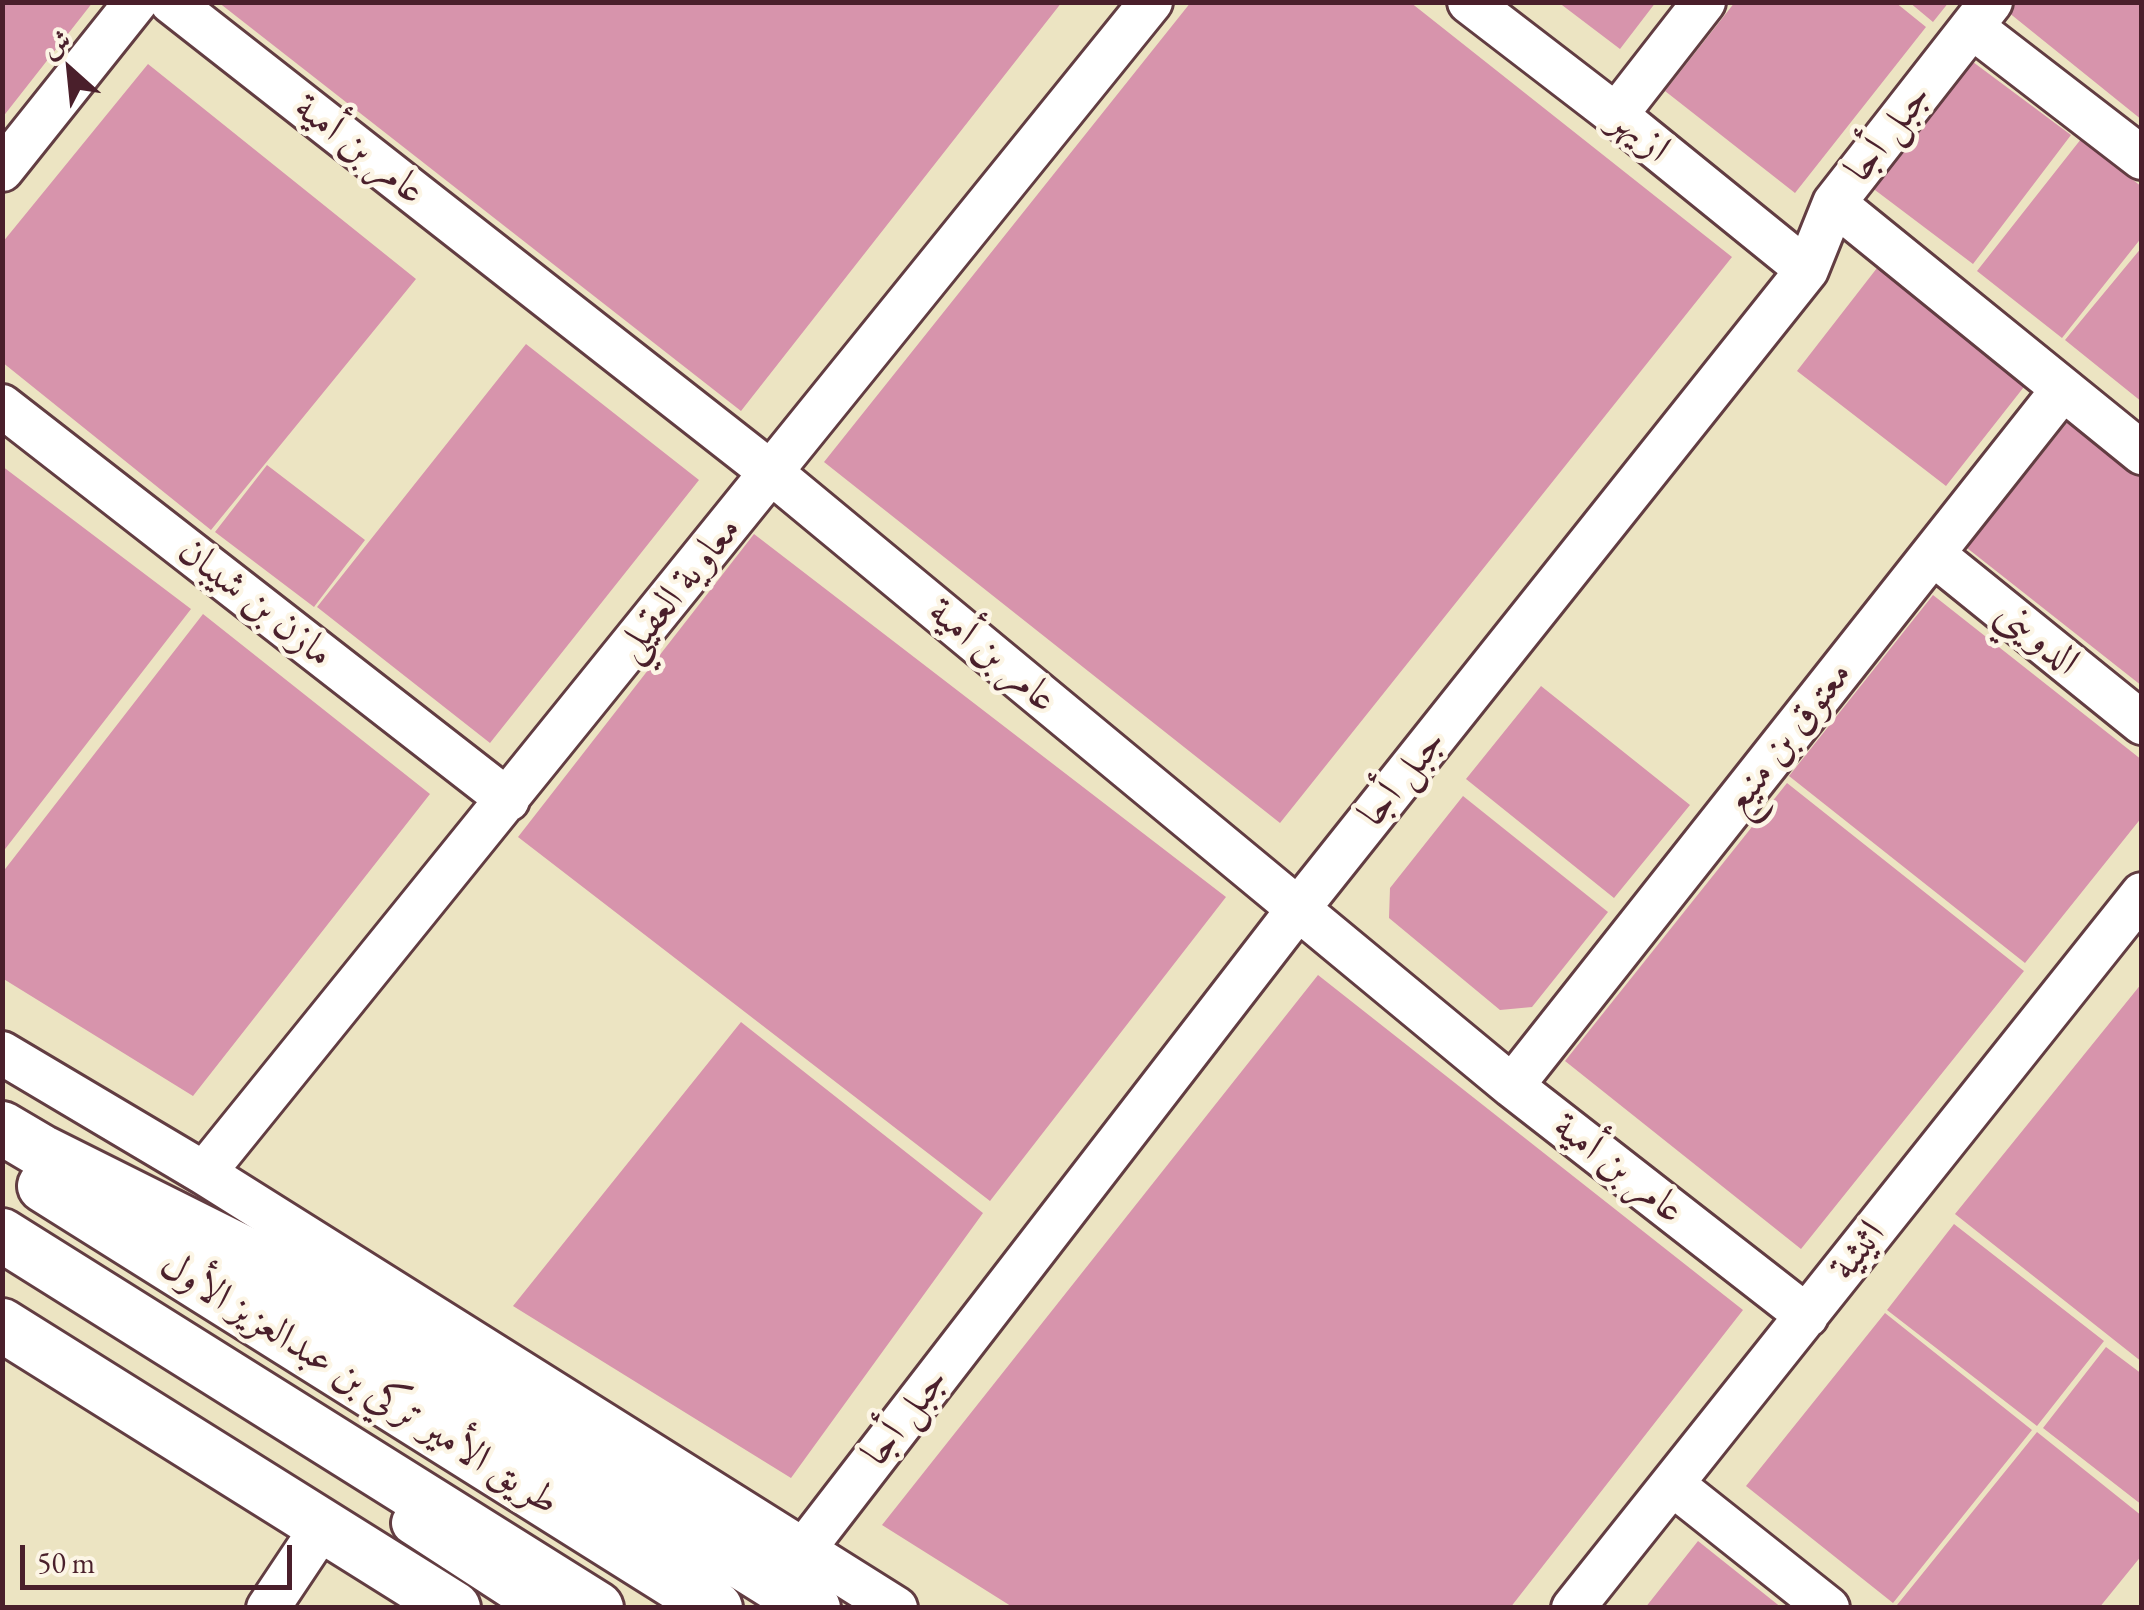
<!DOCTYPE html>
<html>
<head>
<meta charset="utf-8">
<style>
	body { margin:0 }
	#map { position:relative; width:2144px; height:1610px; overflow:hidden; background:#ece4c2; font-family:"EB Garamond",Amiri,serif }
	canvas { display:block }
	.frame { position:absolute; inset:0; border:5px solid #4a1f2b; pointer-events:none }
	.north { position:absolute; left:20px; top:20px; width:100px; height:100px; -webkit-text-stroke:8px #fcf5e5; paint-order:stroke; rotate:333deg; font-size:28px; font-weight:700; line-height:40px; text-align:center; color:#4a1f2b }
	.north::after { content:''; display:block; margin:auto; width:35px; height:45px; background:#4a1f2b; clip-path:polygon(50% 0,100% 100%,50% 72%,0 100%) }
	.scale { position:absolute; left:20px; top:1545px; width:272px; height:45px; box-sizing:border-box; border:5px solid #4a1f2b; border-top:0; padding-left:12px; font-size:30px; line-height:35px; white-space:nowrap; color:#4a1f2b; -webkit-text-stroke:8px #fcf5e5; paint-order:stroke }
</style>
</head>
<body>
<div id="map">
<canvas width="2144" height="1610"></canvas>
<div class="frame"></div>
<div class="north">ش</div>
<div class="scale">50 m</div>
</div>
<script>
const ctx = document.querySelector('canvas').getContext('2d');
ctx.lineJoin = 'round';
function fill(path, color) { ctx.fillStyle = color; ctx.fill(path, 'evenodd'); }
const shape = rows => new Path2D(rows.map(r => 'M' + r).join(''));
function strokePath(path, color, width, dash) { ctx.strokeStyle = color; ctx.lineWidth = width; ctx.lineCap = dash ? 'butt' : 'round'; ctx.setLineDash(dash || []); ctx.stroke(path); }
function drawText(font, color, halo, rows, align = 'center') {
  ctx.font = font + ' "EB Garamond",Amiri,serif'; ctx.lineWidth = 9; ctx.setLineDash([]); ctx.textBaseline = 'middle'; ctx.strokeStyle = halo; ctx.fillStyle = color; for (const [text, x, y, turn = 0] of rows) {
    ctx.save(); ctx.translate(x, y); ctx.rotate((+turn || 0) * Math.PI / 180); ctx.textAlign = isNaN(turn) ? turn : align; if (halo) ctx.strokeText(text, 0, 0); ctx.fillText(text, 0, 0); ctx.restore();
  }
}
fill(shape([
	[2,2,93,2,2,118],
	[218,2,1062,2,741,411],
	[1191,2,1410,2,1732,257,1280,823,824,462],
	[1558,2,1656,2,1620,49],
	[1735,2,1895,2,1926,27,1795,193,1665,91],
	[1909,2,1949,2,1933,22],
	[2016,2,2142,2,2142,120,2008,12],
	[1969,59,2071,135,1973,264,1871,187],
	[148,64,416,279,211,530,2,362,2,243],
	[2081,139,2142,187,2142,237,2062,338,1977,271],
	[2142,247,2142,402,2065,340],
	[1877,268,2027,383,1946,486,1797,371],
	[526,344,699,480,490,743,317,607],
	[2070,419,2142,475,2142,686,1967,548],
	[267,465,365,540,314,607,215,532],
	[2,466,191,609,2,853],
	[754,534,1226,897,990,1201,518,837],
	[1933,595,2142,760,2142,817,2025,963,1789,776],
	[203,614,430,794,193,1096,2,978,2,873],
	[1541,686,1690,805,1614,898,1466,779],
	[1787,783,2024,971,1801,1249,1565,1061],
	[1463,796,1608,912,1532,1007,1500,1010,1389,918,1390,888],
	[1318,975,1743,1310,1510,1608,1014,1608,882,1525],
	[2142,983,2142,1362,1955,1214],
	[741,1022,983,1213,791,1478,513,1306],
	[1954,1224,2104,1341,2037,1426,1887,1310],
	[1885,1313,2032,1430,1893,1603,1746,1486],
	[2106,1347,2142,1374,2142,1505,2043,1428],
	[2037,1432,2142,1516,2142,1555,2099,1608,1899,1608,1897,1605],
	[1698,1541,1782,1608,1645,1608]
]), '#d794ac');
const minor = shape([
	[171,2,773,474,1512,1086,1807,1316],
	[1469,2,1616,115,1807,270],
	[1972,27,2142,158],
	[1616,115,1704,2],
	[2,170,136,2],
	[1834,203,2142,453],
	[2,406,508,800],
	[1933,554,2142,723],
	[2,1053,204,1173,896,1608],
	[1512,1086,2063,389],
	[204,1173,1151,2],
	[1672,1484,1828,1608],
	[413,1523,544,1608],
	[805,1548,1298,909,1807,270,1834,203,1991,2],
	[268,1608,324,1524],
	[1573,1608,2142,894]
]);
const major = shape([
	[2,1128,41,1151,251,1256,814,1608],
	[44,1186,716,1608],
	[2,1235,597,1608],
	[2,1325,454,1608]
]);
strokePath(minor, '#623d42', 48);
strokePath(major, '#623d42', 58);
strokePath(minor, '#fff', 42);
strokePath(major, '#fff', 52);
drawText('40px', '#4a1f2b', '#fcf5e5', [
	["جبل أجا",1889,133,-52],
	["ازيهر",1640,135,39],
	["عامر بن أمية",359,150,38],
	["معاوية العقيلي",679,589,-51],
	["مازن بن شيبان",255,603,38],
	["الدويني",2037,638,39],
	["عامر بن أمية",992,656,40],
	["معتوق بن منيع",1788,738,-52],
	["جبل أجا",1403,778,-51],
	["عامر بن أمية",1618,1169,38],
	["اثيثية",1858,1251,-52],
	["طريق الأمير تركي بن عبدالعزيز الأول",359,1384,32],
	["جبل أجا",906,1417,-52]
]);
</script>
</body>
</html>
